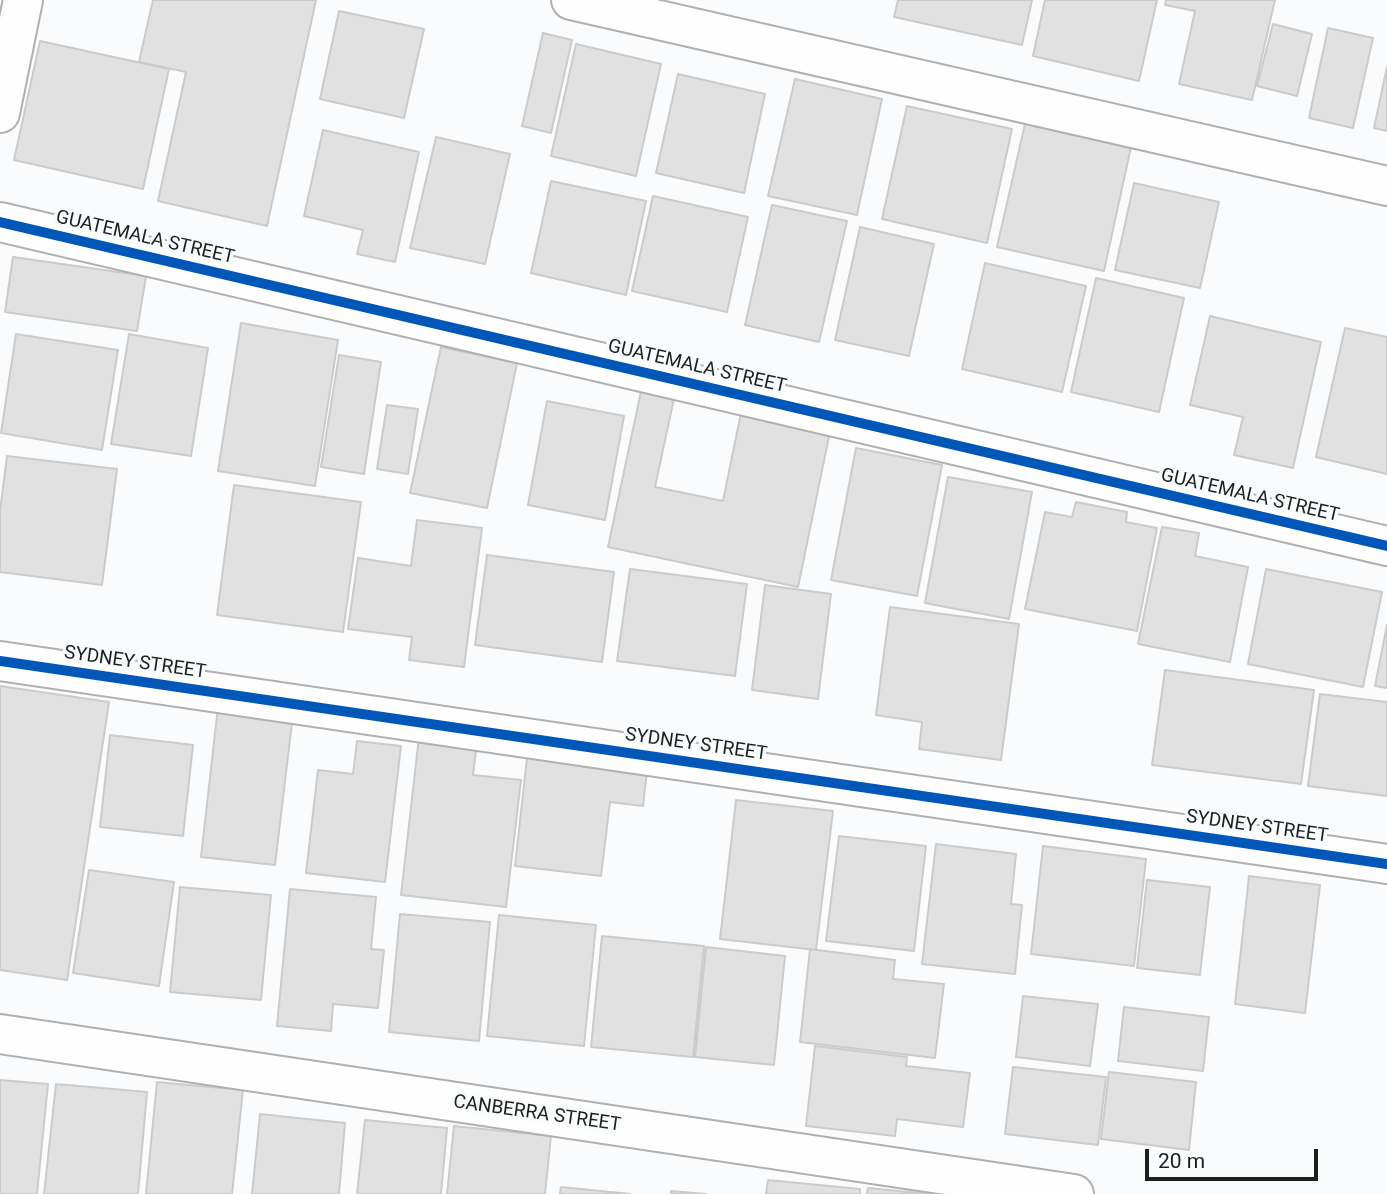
<!DOCTYPE html>
<html>
<head>
<meta charset="utf-8">
<style>
	body { margin:0 }
	#map { position:relative; width:1387px; height:1194px; overflow:hidden; background:#fafbfc; font-family:Roboto,sans-serif }
	canvas { display:block }
	.scale { position:absolute; left:1145px; top:1149px; width:173px; height:32px; box-sizing:border-box; border:4px solid #1d1e1e; border-top:0; padding-left:9px; font-size:21px; line-height:24px; white-space:nowrap; color:#1d1e1e; -webkit-text-stroke:5px #f9fcfd; paint-order:stroke }
</style>
</head>
<body>
<div id="map">
<canvas width="1387" height="1194"></canvas>
<div class="scale">20 m</div>
</div>
<script>
const ctx = document.querySelector('canvas').getContext('2d');
ctx.lineJoin = 'round';
function fill(path, color) { ctx.fillStyle = color; ctx.fill(path, 'evenodd'); }
const shape = rows => new Path2D(rows.map(r => 'M' + r).join(''));
function strokePath(path, color, width, dash) { ctx.strokeStyle = color; ctx.lineWidth = width; ctx.lineCap = dash ? 'butt' : 'round'; ctx.setLineDash(dash || []); ctx.stroke(path); }
function drawText(font, color, halo, rows, align = 'center') {
  ctx.font = font + ' Roboto,sans-serif'; ctx.lineWidth = 7; ctx.setLineDash([]); ctx.textBaseline = 'middle'; ctx.strokeStyle = halo; ctx.fillStyle = color; for (const [text, x, y, turn = 0] of rows) {
    ctx.save(); ctx.translate(x, y); ctx.rotate((+turn || 0) * Math.PI / 180); ctx.textAlign = isNaN(turn) ? turn : align; if (halo) ctx.strokeText(text, 0, 0); ctx.fillText(text, 0, 0); ctx.restore();
  }
}
const building = shape([
	[153,0,316,0,267,226,158,201,186,72,139,62,153,0],
	[898,0,1032,0,1022,45,894,17,898,0],
	[1045,0,1157,0,1139,81,1033,56,1045,0],
	[1166,0,1275,0,1252,100,1179,84,1195,11,1165,5,1166,0],
	[339,11,424,29,404,118,320,99,339,11],
	[1273,24,1312,34,1297,96,1257,86,1273,24],
	[1328,28,1373,38,1353,128,1309,118,1328,28],
	[543,33,572,40,551,133,522,126,543,33],
	[40,41,169,69,143,189,14,160,40,41],
	[576,44,661,64,636,176,551,156,576,44],
	[1387,67,1387,131,1374,128,1387,67],
	[678,74,765,94,744,193,656,173,678,74],
	[795,79,882,99,857,215,768,196,795,79],
	[907,106,1012,129,987,243,882,219,907,106],
	[1025,124,1131,147,1104,271,997,247,1025,124],
	[323,130,419,152,395,262,357,254,363,230,304,216,323,130],
	[436,137,510,154,485,264,410,248,436,137],
	[551,181,646,201,626,295,531,273,551,181],
	[1134,183,1219,202,1200,288,1115,270,1134,183],
	[653,196,748,217,727,312,632,291,653,196],
	[772,205,847,221,819,342,745,325,772,205],
	[860,227,934,244,909,356,835,340,860,227],
	[13,257,146,276,137,331,5,312,13,257],
	[985,263,1086,286,1062,392,962,369,985,263],
	[1096,278,1184,298,1159,412,1071,392,1096,278],
	[1210,316,1321,342,1293,468,1234,455,1243,417,1190,405,1210,316],
	[241,323,338,340,315,486,218,471,241,323],
	[1345,328,1387,337,1387,474,1316,457,1345,328],
	[16,334,118,350,102,450,1,433,16,334],
	[129,334,208,348,191,456,111,444,129,334],
	[441,347,517,363,487,508,410,493,441,347],
	[339,355,381,362,364,474,321,467,339,355],
	[643,382,676,389,655,487,723,501,743,403,832,422,798,587,608,547,643,382],
	[547,401,624,416,605,520,528,505,547,401],
	[387,405,418,409,408,474,377,469,387,405],
	[856,448,942,465,917,596,831,580,856,448],
	[7,456,117,469,102,585,0,572,0,511,7,456],
	[948,477,1032,492,1009,619,925,603,948,477],
	[234,485,361,502,343,632,217,615,234,485],
	[1076,502,1127,512,1126,522,1157,528,1137,631,1025,609,1045,512,1072,517,1076,502],
	[417,520,482,528,464,667,409,660,412,637,348,629,358,558,411,566,417,520],
	[1162,527,1199,533,1195,556,1248,567,1230,662,1138,644,1162,527],
	[487,555,614,572,602,662,475,645,487,555],
	[630,569,747,584,735,676,617,661,630,569],
	[1266,569,1382,592,1363,687,1248,664,1266,569],
	[765,585,831,594,818,699,752,690,765,585],
	[890,607,1019,624,1001,760,919,749,922,722,876,715,890,607],
	[1387,625,1387,688,1375,686,1387,625],
	[1165,670,1314,690,1301,784,1152,765,1165,670],
	[0,686,109,702,67,980,0,970,0,686],
	[1320,694,1387,702,1387,796,1308,786,1320,694],
	[219,698,294,706,275,865,201,857,219,698],
	[420,728,478,735,473,775,521,780,506,907,401,895,420,728],
	[110,735,193,745,183,836,100,827,110,735],
	[357,741,401,746,385,882,306,873,318,770,353,774,357,741],
	[528,749,648,762,643,806,610,802,601,876,515,866,528,749],
	[736,800,833,811,816,950,720,939,736,800],
	[839,836,926,846,914,951,826,941,839,836],
	[936,844,1016,854,1011,904,1022,905,1015,974,922,964,936,844],
	[1043,846,1146,859,1134,966,1031,954,1043,846],
	[89,870,174,882,159,986,73,973,89,870],
	[1249,876,1320,885,1305,1013,1235,1004,1249,876],
	[1147,880,1210,887,1200,975,1137,968,1147,880],
	[180,887,271,895,261,1000,170,992,180,887],
	[290,889,376,897,371,949,384,950,378,1008,333,1004,331,1031,277,1026,290,889],
	[400,914,490,922,479,1041,389,1032,400,914],
	[499,915,596,925,584,1046,487,1036,499,915],
	[602,936,704,946,693,1057,591,1047,602,936],
	[706,947,785,956,774,1065,695,1057,706,947],
	[810,949,895,960,893,979,944,984,935,1058,800,1042,810,949],
	[1023,996,1098,1004,1090,1066,1016,1057,1023,996],
	[1124,1007,1209,1017,1203,1071,1118,1061,1124,1007],
	[815,1046,907,1057,906,1066,970,1073,963,1127,897,1119,895,1136,806,1126,815,1046],
	[1013,1067,1106,1077,1098,1145,1005,1134,1013,1067],
	[1109,1072,1196,1082,1189,1150,1101,1139,1109,1072],
	[0,1080,48,1084,37,1194,0,1194,0,1080],
	[157,1082,243,1090,232,1194,146,1194,157,1082],
	[56,1084,147,1092,138,1194,44,1194,56,1084],
	[260,1114,345,1123,339,1194,252,1194,260,1114],
	[365,1120,447,1128,441,1194,357,1194,365,1120],
	[454,1126,551,1136,545,1194,447,1194,454,1126],
	[768,1180,860,1189,860,1194,766,1194,768,1180],
	[561,1187,630,1194,560,1194,561,1187],
	[868,1188,929,1194,867,1194,868,1188],
	[671,1191,706,1194,671,1194,671,1191]
]);
fill(building, '#e1e1e1');
strokePath(building, '#cbcbcb', 2);
const minor = shape([
	[571,0,1387,186],
	[0,113,23,0],
	[0,222,1387,546],
	[0,661,1387,864],
	[0,1034,1074,1194]
]);
strokePath(minor, '#b0b0b1', 42);
strokePath(minor, '#fefeff', 38);
strokePath(shape([
	[0,222,1387,546],
	[0,661,1387,864]
]), '#0057b8', 10);
drawText('19px', '#1d1e1e', '#f9fcfd', [
	["GUATEMALA STREET",145,238,13],
	["GUATEMALA STREET",697,367,13],
	["GUATEMALA STREET",1250,496,13],
	["SYDNEY STREET",135,663,8],
	["SYDNEY STREET",696,745,8],
	["SYDNEY STREET",1257,827,8],
	["CANBERRA STREET",537,1114,8]
]);
</script>
</body>
</html>
